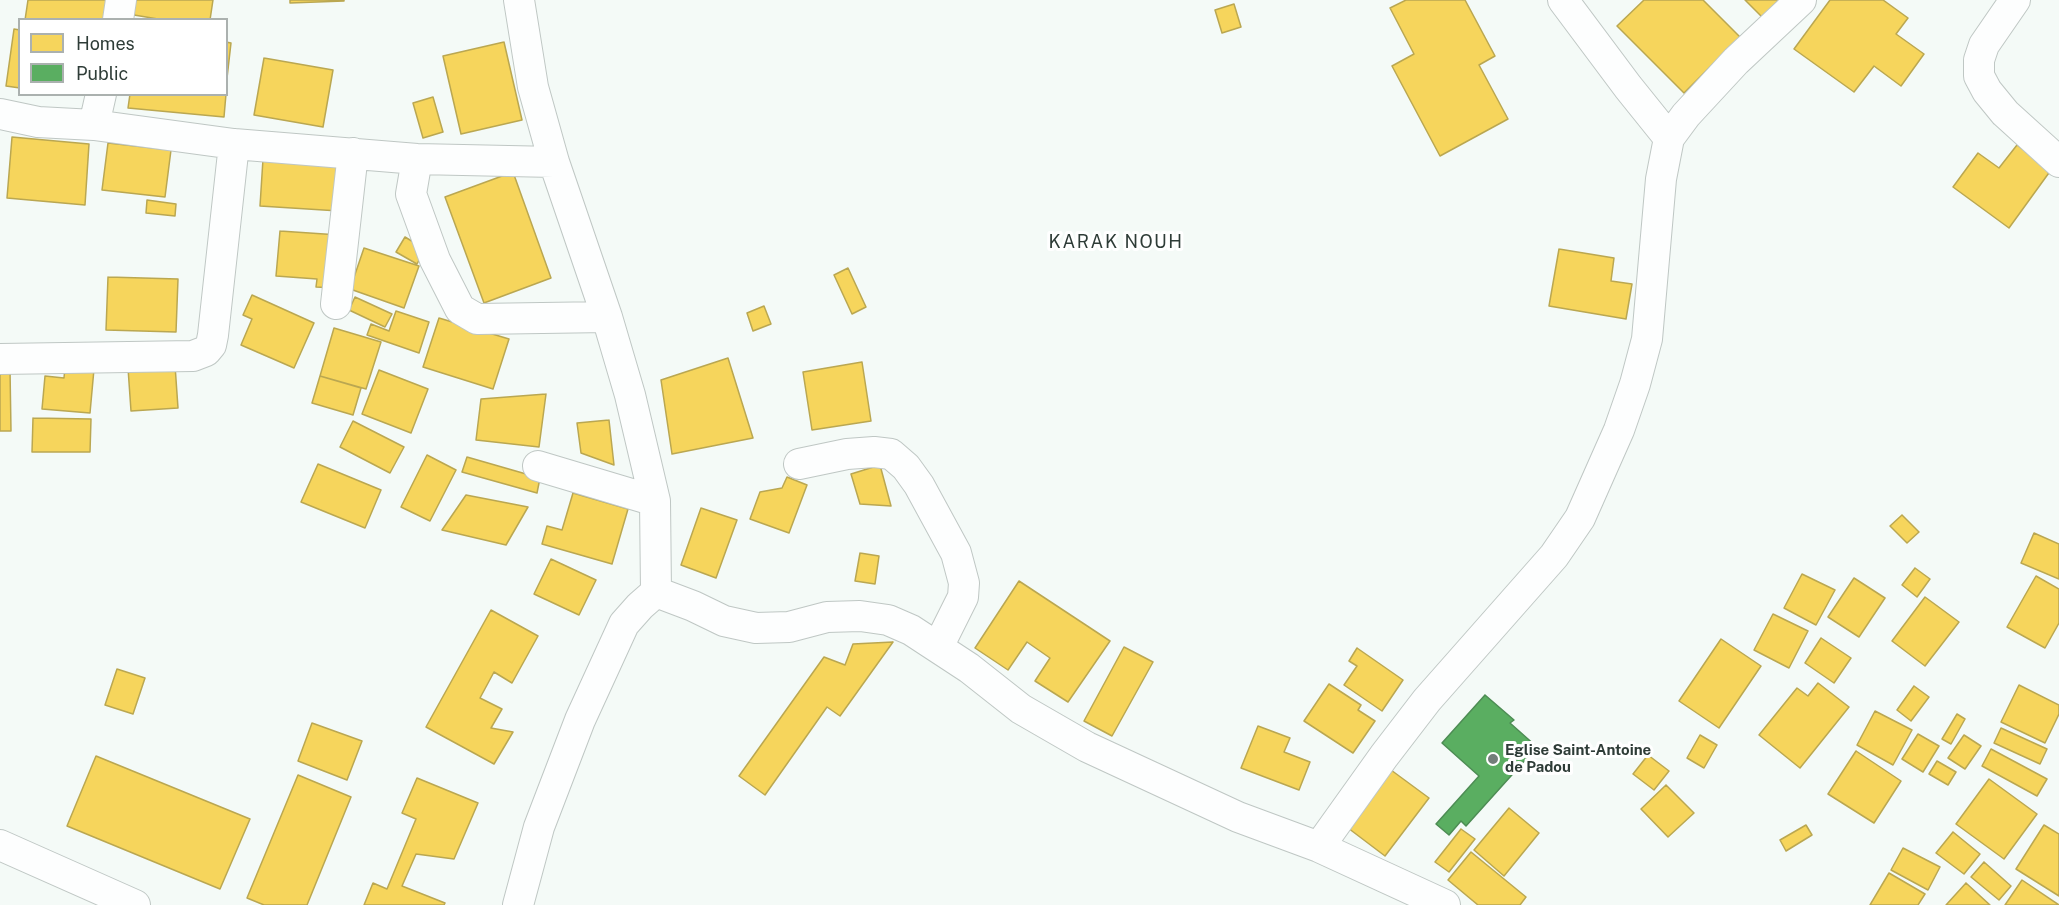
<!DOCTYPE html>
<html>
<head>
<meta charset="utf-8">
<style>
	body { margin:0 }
	#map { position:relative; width:2059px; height:905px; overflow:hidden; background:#f4faf7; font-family:"Public Sans",sans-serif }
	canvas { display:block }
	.legend { position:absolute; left:18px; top:18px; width:210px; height:78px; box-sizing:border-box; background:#fff; border:2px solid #abb1af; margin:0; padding:8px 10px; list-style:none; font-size:18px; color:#2e3c37 }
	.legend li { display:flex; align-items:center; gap:12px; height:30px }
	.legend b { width:30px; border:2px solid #abb1af }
</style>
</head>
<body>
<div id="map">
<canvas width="2059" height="905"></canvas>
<ul class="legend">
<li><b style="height:16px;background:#f6d55c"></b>Homes</li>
<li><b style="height:16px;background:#5aae61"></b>Public</li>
</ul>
</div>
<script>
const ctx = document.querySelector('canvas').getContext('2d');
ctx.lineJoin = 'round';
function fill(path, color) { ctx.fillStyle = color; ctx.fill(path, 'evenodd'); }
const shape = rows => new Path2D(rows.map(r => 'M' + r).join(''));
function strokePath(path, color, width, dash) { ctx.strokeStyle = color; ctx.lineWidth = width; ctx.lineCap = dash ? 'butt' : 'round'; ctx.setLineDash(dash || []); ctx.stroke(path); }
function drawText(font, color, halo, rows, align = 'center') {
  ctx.font = font + ' "Public Sans",sans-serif'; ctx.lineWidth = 6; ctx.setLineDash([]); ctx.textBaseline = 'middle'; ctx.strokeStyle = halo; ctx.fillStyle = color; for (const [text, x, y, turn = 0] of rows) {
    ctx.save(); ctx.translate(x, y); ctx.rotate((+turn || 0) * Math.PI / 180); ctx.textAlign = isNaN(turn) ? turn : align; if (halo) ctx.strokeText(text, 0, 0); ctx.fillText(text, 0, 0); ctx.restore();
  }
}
const homes = shape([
	[28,0,110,0,108,20,25,20,28,0],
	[130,0,213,0,210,20,164,20,128,14,130,0],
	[290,0,344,0,344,1,290,3,290,0],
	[1406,0,1465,0,1495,56,1479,65,1508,119,1440,156,1392,66,1414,54,1390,8,1406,0],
	[1644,0,1703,0,1740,37,1684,93,1617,26,1644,0],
	[1745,0,1779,0,1762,17,1745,0],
	[1830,0,1883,0,1908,18,1896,34,1924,54,1901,86,1874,66,1854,92,1794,49,1830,0],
	[1234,4,1241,27,1222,33,1215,10,1234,4],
	[14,29,20,30,20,88,6,86,14,29],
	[226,42,231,43,226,87,226,42],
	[504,42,522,120,461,134,443,56,504,42],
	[264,58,333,70,323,127,254,115,264,58],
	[130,94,226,94,224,117,128,108,130,94],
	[433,97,443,132,423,138,413,103,433,97],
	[12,137,89,144,85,205,7,198,12,137],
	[108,143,171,150,165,197,102,190,108,143],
	[2017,145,2051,170,2009,228,1953,187,1978,153,1999,168,2017,145],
	[263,159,342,164,339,211,260,206,263,159],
	[513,172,551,278,484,303,445,197,513,172],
	[147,200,176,204,175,216,146,213,147,200],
	[280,231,339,235,334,288,316,287,317,279,276,276,280,231],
	[405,237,425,249,417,264,396,252,405,237],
	[364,248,419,266,404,308,350,289,364,248],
	[1559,249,1614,258,1611,281,1632,284,1626,319,1549,306,1559,249],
	[848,268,866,307,852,314,834,275,848,268],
	[108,277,178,279,176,332,106,330,108,277],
	[252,295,314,323,294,368,241,345,252,319,243,315,252,295],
	[355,297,392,314,385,327,349,310,355,297],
	[764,306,771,324,753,331,747,313,764,306],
	[396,311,429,322,419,353,367,335,371,324,389,331,396,311],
	[439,318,509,339,493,389,423,367,439,318],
	[334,328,381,342,366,389,320,376,334,328],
	[728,358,753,438,672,454,661,380,728,358],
	[862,362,871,421,812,430,803,372,862,362],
	[175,365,178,408,131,411,128,368,175,365],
	[65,367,94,369,90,413,42,409,45,376,64,378,65,367],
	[0,369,10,369,11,431,0,431,0,369],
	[379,370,428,389,411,433,362,414,379,370],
	[320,376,361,388,353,415,312,403,320,376],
	[546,394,539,447,476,440,481,399,546,394],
	[33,418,91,419,90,452,32,452,33,418],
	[609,420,614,465,581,453,577,423,609,420],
	[353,421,404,447,390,473,340,447,353,421],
	[427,455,456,470,430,521,401,507,427,455],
	[467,457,540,478,537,493,462,472,467,457],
	[318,464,381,490,365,528,301,502,318,464],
	[880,465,891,506,860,504,851,474,880,465],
	[787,477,807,485,789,533,750,519,760,492,782,488,787,477],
	[573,493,628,509,612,564,542,544,547,526,562,530,573,493],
	[466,495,528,507,506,545,442,530,466,495],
	[701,508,737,520,716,578,681,565,701,508],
	[1902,515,1919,532,1907,543,1890,526,1902,515],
	[2034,533,2059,544,2059,579,2021,563,2034,533],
	[860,553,879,556,875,584,855,581,860,553],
	[551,559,596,580,579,615,534,594,551,559],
	[1915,568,1930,579,1917,597,1902,585,1915,568],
	[1802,574,1835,590,1816,625,1784,608,1802,574],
	[2036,576,2059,589,2059,623,2045,648,2007,627,2036,576],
	[1854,578,1885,598,1859,637,1828,617,1854,578],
	[1019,581,1110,641,1068,702,1035,681,1050,658,1027,642,1008,670,975,648,1019,581],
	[1925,597,1959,622,1925,666,1892,641,1925,597],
	[491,610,538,636,512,683,494,672,480,698,502,709,491,728,513,732,494,764,426,727,491,610],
	[1773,614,1808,631,1789,668,1754,650,1773,614],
	[1821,638,1851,658,1834,683,1805,663,1821,638],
	[1721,639,1761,666,1719,728,1679,701,1721,639],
	[893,642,840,716,827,707,765,795,739,776,824,657,845,665,853,644,893,642],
	[1124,647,1153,662,1112,736,1084,721,1124,647],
	[1357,648,1403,680,1382,711,1344,685,1357,666,1349,661,1357,648],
	[117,669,145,678,133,714,105,705,117,669],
	[1818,683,1849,707,1800,768,1759,735,1797,688,1808,696,1818,683],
	[1329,684,1361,705,1358,710,1375,721,1353,753,1304,721,1329,684],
	[2019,685,2059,705,2059,714,2045,743,2001,722,2019,685],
	[1914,686,1929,697,1911,721,1897,710,1914,686],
	[1875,711,1912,730,1893,765,1857,745,1875,711],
	[1957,714,1965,719,1951,744,1942,739,1957,714],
	[312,723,362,741,347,780,298,761,312,723],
	[1258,726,1290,738,1284,752,1310,762,1299,790,1241,768,1258,726],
	[2001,728,2047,749,2040,764,1994,743,2001,728],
	[1918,734,1939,746,1923,772,1902,759,1918,734],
	[1700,735,1717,745,1704,768,1687,758,1700,735],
	[1964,735,1981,746,1965,769,1948,758,1964,735],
	[1991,749,2047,779,2037,796,1982,766,1991,749],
	[1856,751,1901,781,1874,823,1828,794,1856,751],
	[1648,755,1669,771,1654,790,1633,774,1648,755],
	[96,756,250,819,220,889,67,826,96,756],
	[1937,761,1956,772,1948,785,1929,774,1937,761],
	[1391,770,1429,798,1385,856,1348,828,1391,770],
	[298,775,351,797,307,905,264,905,247,898,298,775],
	[417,778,478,803,454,859,416,854,402,886,445,903,444,905,364,905,373,883,387,889,416,819,402,813,417,778],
	[1989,779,2037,814,2004,859,1956,824,1989,779],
	[1666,785,1694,813,1668,837,1641,809,1666,785],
	[1509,808,1539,833,1504,876,1474,850,1509,808],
	[1806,825,1812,835,1786,851,1780,840,1806,825],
	[2044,825,2059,834,2059,896,2016,869,2044,825],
	[1461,829,1475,839,1449,872,1435,862,1461,829],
	[1953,832,1980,854,1964,874,1936,853,1953,832],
	[1903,848,1940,867,1928,890,1891,870,1903,848],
	[1471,852,1526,897,1520,905,1478,905,1448,880,1471,852],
	[1984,862,2011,886,1999,900,1971,877,1984,862],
	[1889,873,1925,894,1918,905,1870,905,1889,873],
	[2022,880,2059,905,2005,905,2022,880],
	[1966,883,1990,905,1946,905,1966,883]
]);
fill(homes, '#f6d55c');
strokePath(homes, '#baa751', 1.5);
const public = shape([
	[1485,695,1514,720,1510,723,1537,747,1466,826,1461,821,1449,835,1436,824,1479,776,1442,743,1485,695]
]);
fill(public, '#5aae61');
strokePath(public, '#4d8c54', 1.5);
const street = shape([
	[1563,0,1628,87,1669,138],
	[2015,0,1984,45,1979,60,1979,76,1987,91,2005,113,2059,162],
	[118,20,121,0],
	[0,114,38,122,94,125,234,144,417,159,554,162],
	[94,125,101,94],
	[417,159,411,194,435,260,460,309,477,319,607,317],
	[336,304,353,153],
	[0,359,193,356,206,351,211,345,213,335,234,144],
	[799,464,847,454,874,452,891,454,906,467,919,485,956,553,964,583,963,597,938,647],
	[538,466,655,501],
	[656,592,693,606,724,621,756,628,789,627,827,617,860,616,888,620,911,630,969,668,1021,709,1087,747,1238,817,1319,847,1445,905],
	[0,845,135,905],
	[1319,847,1384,756,1427,700,1554,556,1580,518,1619,430,1635,384,1647,339,1661,179,1669,138,1686,115,1736,61,1801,0],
	[518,905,539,827,580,720,624,624,640,606,656,592,655,501,630,395,607,317,554,162,533,87,519,0]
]);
strokePath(street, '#bfc7c4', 32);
strokePath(street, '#fdfefe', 30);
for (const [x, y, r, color] of [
	[1493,759,6,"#737e7a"]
]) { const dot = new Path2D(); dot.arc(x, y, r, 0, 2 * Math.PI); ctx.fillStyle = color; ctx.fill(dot); strokePath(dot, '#fff', 2); }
drawText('bold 15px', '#2e3c37', '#fff', [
	["Eglise Saint-Antoine",1505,750],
	["de Padou",1505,767]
], 'left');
ctx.letterSpacing = '1.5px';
drawText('18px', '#2e3c37', '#fff', [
	["KARAK NOUH",1116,242]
]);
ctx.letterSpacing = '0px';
</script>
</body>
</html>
